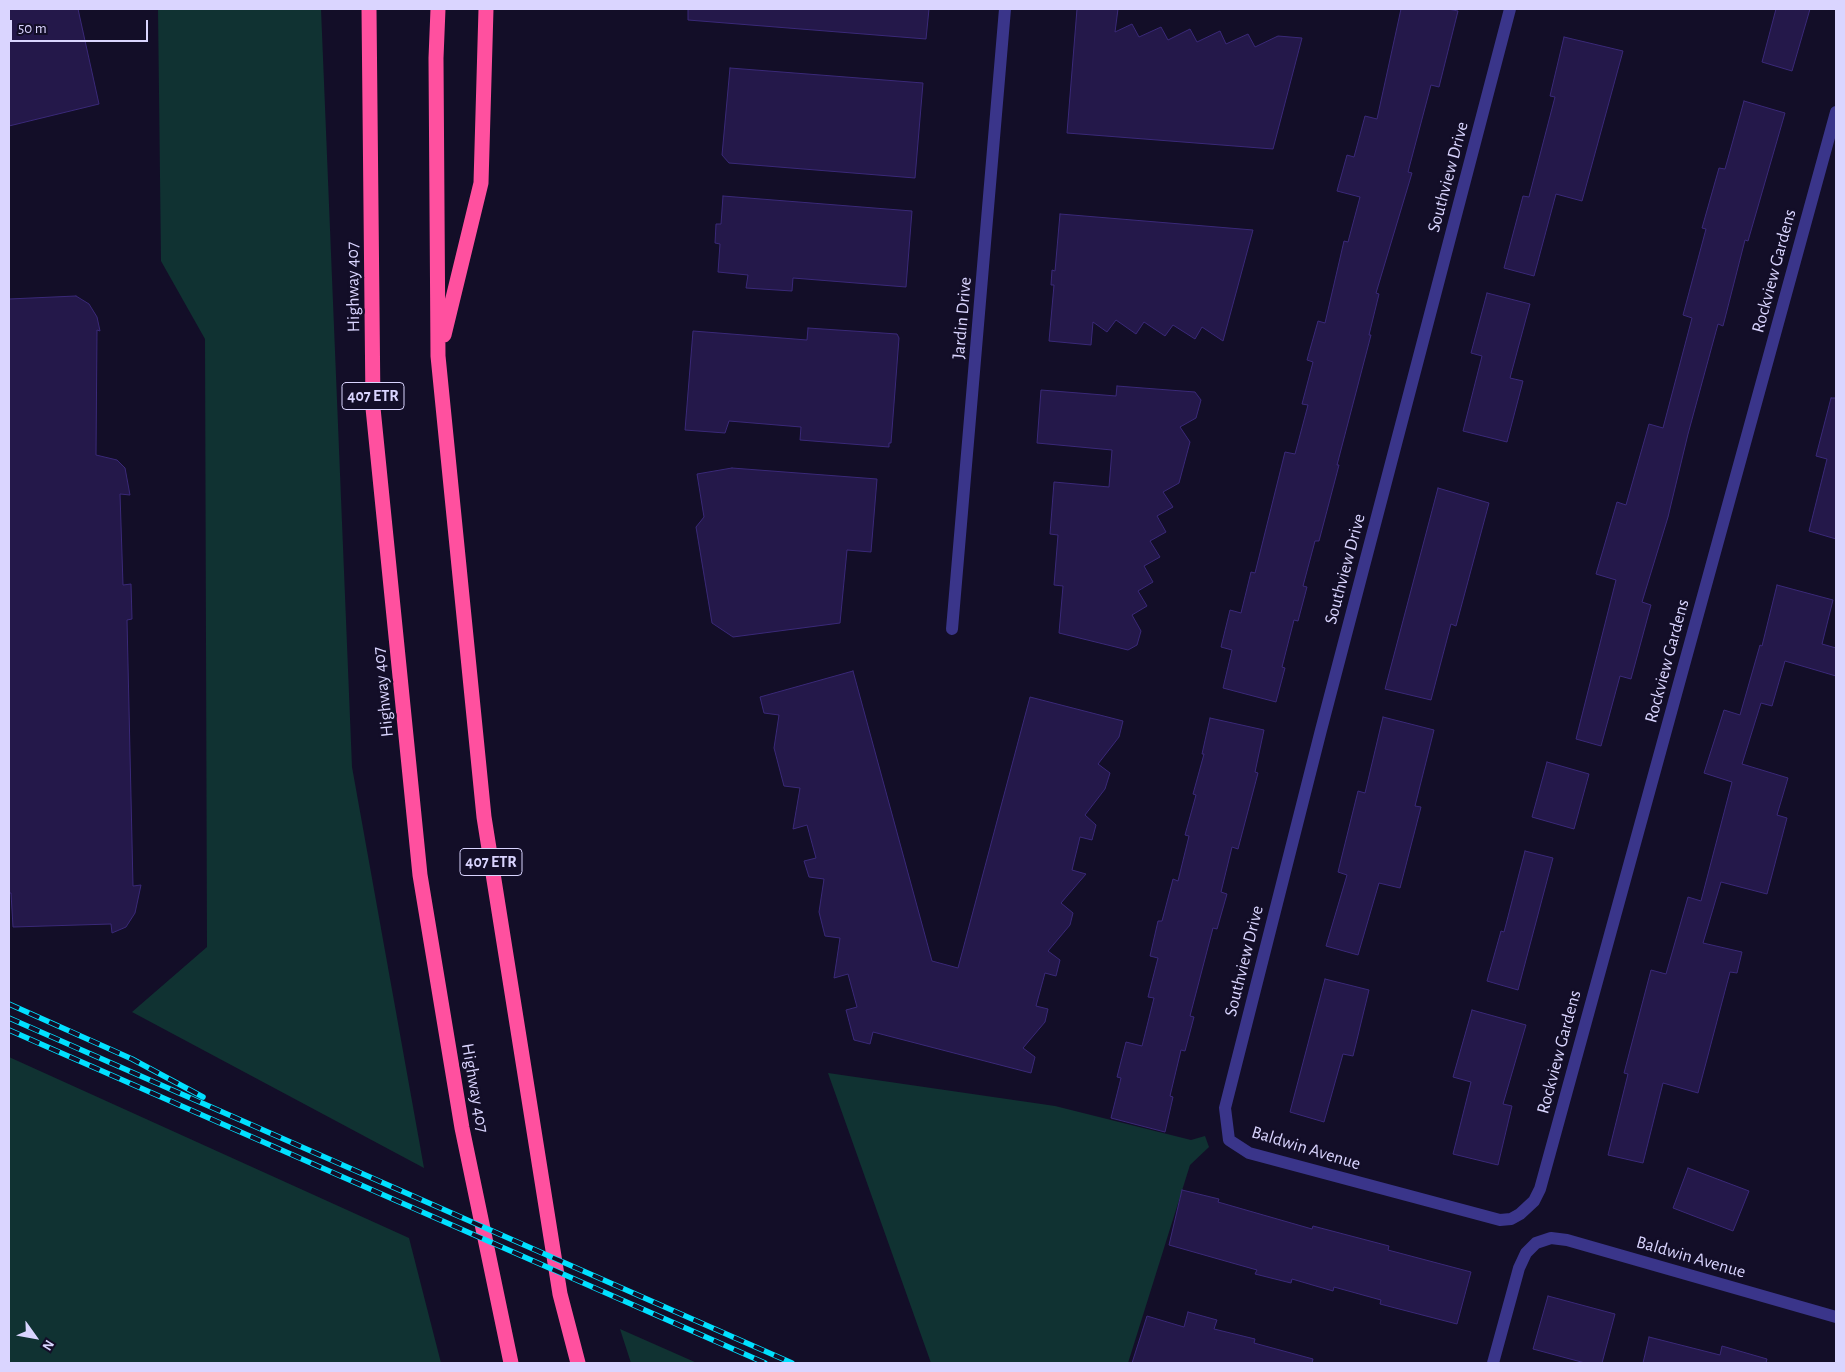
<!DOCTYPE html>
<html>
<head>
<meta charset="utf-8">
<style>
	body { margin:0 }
	#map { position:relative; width:1845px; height:1372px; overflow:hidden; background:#130e28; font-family:"Alegreya Sans",sans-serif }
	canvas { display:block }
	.frame { position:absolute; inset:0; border:10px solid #dad5ff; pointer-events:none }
	.north { position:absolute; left:10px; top:1312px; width:50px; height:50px; -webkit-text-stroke:4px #130e28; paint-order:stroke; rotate:122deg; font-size:14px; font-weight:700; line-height:20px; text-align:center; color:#dad5ff }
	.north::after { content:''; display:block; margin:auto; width:18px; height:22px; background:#dad5ff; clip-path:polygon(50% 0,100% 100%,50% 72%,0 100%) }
	.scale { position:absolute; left:10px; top:20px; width:138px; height:22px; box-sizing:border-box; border:2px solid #dad5ff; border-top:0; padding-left:6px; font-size:15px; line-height:18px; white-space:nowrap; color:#dad5ff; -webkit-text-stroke:4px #130e28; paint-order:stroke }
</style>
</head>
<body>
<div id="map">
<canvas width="1845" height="1372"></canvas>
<div class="frame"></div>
<div class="north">N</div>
<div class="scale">50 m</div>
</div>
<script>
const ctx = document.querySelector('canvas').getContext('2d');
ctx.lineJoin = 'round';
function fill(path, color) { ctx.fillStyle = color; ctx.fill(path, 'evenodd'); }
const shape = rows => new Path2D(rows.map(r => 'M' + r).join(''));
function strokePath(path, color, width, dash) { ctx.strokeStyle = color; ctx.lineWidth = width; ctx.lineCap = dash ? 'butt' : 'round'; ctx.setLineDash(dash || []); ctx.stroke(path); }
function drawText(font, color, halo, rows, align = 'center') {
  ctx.font = font + ' "Alegreya Sans",sans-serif'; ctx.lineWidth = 5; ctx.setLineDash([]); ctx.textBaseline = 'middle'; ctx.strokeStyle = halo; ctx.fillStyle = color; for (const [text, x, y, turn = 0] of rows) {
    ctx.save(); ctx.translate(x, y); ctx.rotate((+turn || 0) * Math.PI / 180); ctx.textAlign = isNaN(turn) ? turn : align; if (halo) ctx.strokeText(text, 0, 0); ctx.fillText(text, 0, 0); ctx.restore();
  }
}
fill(shape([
	[158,9,321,9,352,767,424,1168,132,1012,207,947,205,339,161,261],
	[9,1057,409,1238,441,1363,9,1363],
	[828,1073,1055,1106,1191,1140,1205,1136,1209,1147,1190,1165,1128,1363,931,1363],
	[620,1329,697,1363,631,1363]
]), '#103232');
const building = shape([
	[9,9,78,9,99,104,9,126,9,9],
	[688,9,929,9,926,39,688,20,688,9],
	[1077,9,1118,9,1115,32,1132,24,1139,37,1161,27,1168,40,1190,29,1197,42,1220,31,1226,44,1248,34,1255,47,1278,36,1302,38,1273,149,1067,133,1077,9],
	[1401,9,1448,9,1458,11,1439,87,1431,85,1408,172,1412,173,1376,293,1379,294,1369,335,1371,335,1337,465,1339,465,1319,541,1315,541,1303,586,1307,587,1298,621,1294,620,1282,667,1285,668,1276,702,1223,688,1232,650,1221,647,1230,610,1241,613,1251,572,1255,573,1285,452,1295,454,1308,405,1302,404,1313,362,1307,360,1318,321,1325,323,1344,241,1348,242,1360,197,1337,191,1347,155,1354,157,1365,116,1377,119,1401,9],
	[1776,9,1810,9,1792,71,1762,62,1776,9],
	[1564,37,1623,51,1582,201,1556,194,1534,276,1504,268,1523,196,1529,197,1555,97,1550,96,1564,37],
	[730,68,923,83,915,178,729,163,722,155,730,68],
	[1744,101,1785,113,1748,241,1745,240,1723,326,1718,324,1688,434,1668,517,1642,602,1651,605,1631,679,1620,676,1601,746,1576,739,1616,580,1596,574,1617,502,1626,505,1649,424,1663,428,1692,318,1683,315,1706,229,1702,228,1719,168,1725,169,1744,101],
	[723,196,912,211,906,287,793,278,792,291,746,288,748,275,718,272,720,244,715,243,716,224,721,224,723,196],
	[1060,214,1253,230,1223,341,1202,327,1195,339,1173,325,1165,336,1144,322,1136,334,1116,320,1107,332,1093,322,1091,345,1049,341,1054,285,1051,285,1052,270,1055,271,1060,214],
	[1487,293,1530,304,1510,378,1523,381,1507,442,1463,431,1482,356,1471,353,1487,293],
	[76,296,89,304,97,317,100,331,97,330,96,455,117,460,125,468,130,495,120,494,123,585,131,584,132,619,127,620,133,886,141,885,135,913,126,927,112,933,111,924,13,927,11,893,9,893,9,299,76,296],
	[808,328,897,334,899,338,891,443,889,443,889,447,800,440,801,427,729,421,725,433,685,430,693,331,807,340,808,328],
	[1117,386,1195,392,1201,400,1196,418,1180,427,1190,442,1179,483,1163,492,1173,507,1157,516,1166,532,1150,541,1160,557,1144,566,1153,582,1138,591,1147,606,1132,615,1141,631,1137,645,1128,650,1059,633,1063,586,1054,585,1058,535,1050,534,1054,482,1109,487,1112,450,1037,443,1041,390,1116,396,1117,386],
	[1831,398,1836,398,1836,539,1809,531,1827,459,1816,456,1831,398],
	[732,468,877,479,871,552,847,550,840,623,733,637,712,623,696,527,704,517,697,474,732,468],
	[1438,488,1489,503,1456,626,1451,624,1431,700,1385,689,1438,488],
	[1777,585,1833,600,1822,644,1836,648,1836,676,1785,661,1772,706,1761,703,1742,764,1788,778,1777,815,1787,818,1767,894,1721,882,1703,943,1742,952,1737,973,1730,972,1698,1093,1663,1083,1643,1163,1608,1155,1628,1074,1624,1073,1651,970,1666,974,1688,897,1701,901,1732,782,1704,773,1724,710,1740,715,1760,645,1762,646,1777,585],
	[853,671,932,961,958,968,1030,697,1123,721,1119,737,1098,764,1110,773,1105,789,1085,815,1096,825,1092,840,1080,837,1072,870,1086,874,1061,903,1073,913,1070,925,1048,951,1060,960,1056,976,1045,973,1036,1006,1048,1009,1045,1022,1023,1048,1035,1057,1031,1073,873,1032,870,1044,854,1040,846,1010,857,1007,848,974,834,978,840,938,825,936,819,912,824,879,809,877,804,861,816,858,807,825,793,829,800,788,784,786,774,748,779,715,764,713,760,697,853,671],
	[1383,717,1434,730,1415,806,1421,807,1400,888,1379,883,1358,955,1326,946,1347,875,1338,872,1358,791,1365,793,1383,717],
	[1210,718,1264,730,1255,772,1258,773,1238,849,1232,847,1221,892,1227,894,1217,929,1213,928,1190,1016,1194,1017,1185,1051,1181,1050,1170,1096,1173,1097,1165,1132,1111,1118,1121,1078,1117,1077,1126,1042,1142,1046,1154,998,1148,997,1158,958,1150,956,1158,921,1162,921,1173,879,1178,881,1189,836,1185,835,1196,795,1193,794,1204,754,1202,754,1210,718],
	[1547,762,1589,774,1574,829,1532,817,1547,762],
	[1525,851,1553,858,1518,990,1487,981,1501,931,1504,932,1525,851],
	[1325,979,1369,990,1353,1056,1343,1054,1324,1122,1290,1112,1325,979],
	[1472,1010,1526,1025,1503,1104,1512,1106,1498,1165,1453,1154,1471,1082,1453,1077,1472,1010],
	[1688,1168,1749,1191,1733,1231,1673,1208,1688,1168],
	[1182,1190,1219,1199,1218,1202,1312,1229,1313,1226,1389,1246,1388,1250,1471,1272,1457,1324,1380,1304,1381,1300,1334,1287,1333,1291,1292,1279,1291,1283,1255,1274,1257,1270,1169,1245,1182,1190],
	[1548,1296,1615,1314,1602,1363,1585,1363,1533,1349,1548,1296],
	[1188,1312,1217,1320,1214,1329,1255,1339,1254,1343,1313,1359,1312,1363,1132,1363,1147,1316,1184,1327,1188,1312],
	[1649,1337,1720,1355,1722,1346,1767,1359,1766,1363,1643,1363,1649,1337]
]);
fill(building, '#24184a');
strokePath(building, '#3a2978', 1);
strokePath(shape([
	[1510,9,1321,730,1225,1108,1229,1140,1249,1153,1500,1220,1511,1219,1520,1214,1534,1201,1540,1189,1836,112],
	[952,629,1005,9],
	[1493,1363,1519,1268,1526,1253,1536,1243,1551,1238,1567,1240,1836,1317]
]), '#3a358a', 12);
strokePath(shape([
	[369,9,373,408,420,875,462,1128,511,1363],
	[438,9,436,58,438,356,484,817,560,1294,578,1363],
	[444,335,481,183,486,9]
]), '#ff509f', 15);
const rail = shape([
	[9,1004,132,1059,203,1097],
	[9,1018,792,1363],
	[9,1030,765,1363]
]);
strokePath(rail, '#01e0ff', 5.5);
strokePath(rail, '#130e28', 4, [11]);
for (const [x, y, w] of [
	[373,396,62],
	[491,862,62]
]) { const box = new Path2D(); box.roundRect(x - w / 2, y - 13.5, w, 27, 4); ctx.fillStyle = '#130e28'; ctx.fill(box); strokePath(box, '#dad5ff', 1); }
drawText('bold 16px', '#dad5ff', null, [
	["407 ETR",373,396],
	["407 ETR",491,862]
]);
drawText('18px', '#dad5ff', '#130e28', [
	["Southview Drive",1448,177,-75],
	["Rockview Gardens",1774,271,-75],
	["Highway 407",353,287,-91],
	["Jardin Drive",962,318,-85],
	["Southview Drive",1345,569,-75],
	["Rockview Gardens",1667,661,-75],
	["Highway 407",383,692,-96],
	["Southview Drive",1244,961,-76],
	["Rockview Gardens",1559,1052,-75],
	["Highway 407",475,1088,80],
	["Baldwin Avenue",1306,1148,17],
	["Baldwin Avenue",1691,1257,16]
]);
</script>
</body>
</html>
